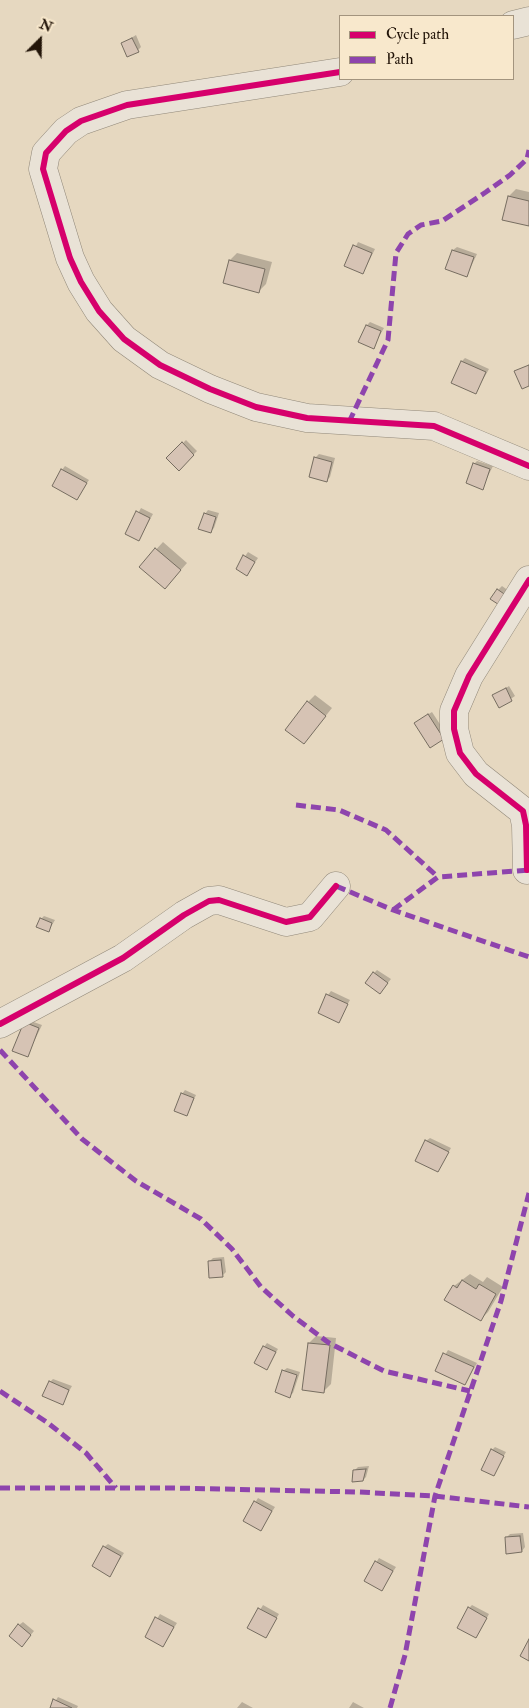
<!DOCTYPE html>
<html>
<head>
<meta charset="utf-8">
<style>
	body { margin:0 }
	#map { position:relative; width:529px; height:1708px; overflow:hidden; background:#e6d8c0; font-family:"IM FELL Double Pica",serif }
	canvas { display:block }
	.legend { position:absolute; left:339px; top:15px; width:175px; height:65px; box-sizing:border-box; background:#f8e8cc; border:1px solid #a3947e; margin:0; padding:6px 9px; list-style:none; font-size:15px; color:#231509 }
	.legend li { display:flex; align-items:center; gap:10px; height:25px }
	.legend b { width:25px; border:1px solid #a3947e }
	.north { position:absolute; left:15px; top:15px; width:50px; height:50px; -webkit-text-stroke:4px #f8e8cc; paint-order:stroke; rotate:23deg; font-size:14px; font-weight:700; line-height:20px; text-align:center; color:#231509 }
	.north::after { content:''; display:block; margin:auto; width:18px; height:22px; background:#231509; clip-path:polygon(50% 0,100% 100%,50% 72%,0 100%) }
</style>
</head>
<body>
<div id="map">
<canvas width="529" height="1708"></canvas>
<ul class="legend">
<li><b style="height:6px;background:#d6006c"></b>Cycle path</li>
<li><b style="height:6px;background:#8e44ad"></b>Path</li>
</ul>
<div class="north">N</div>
</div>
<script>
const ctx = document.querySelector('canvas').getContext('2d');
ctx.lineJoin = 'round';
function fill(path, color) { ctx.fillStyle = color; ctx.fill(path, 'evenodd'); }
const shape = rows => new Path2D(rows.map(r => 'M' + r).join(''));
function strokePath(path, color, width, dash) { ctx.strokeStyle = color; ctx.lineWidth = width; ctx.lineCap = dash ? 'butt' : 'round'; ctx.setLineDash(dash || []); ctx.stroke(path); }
fill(shape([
	[136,35,141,47,138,50,123,43],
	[516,189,529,192,529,225,509,196],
	[358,242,375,249,363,273,346,266],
	[457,247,477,254,467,275,447,269,453,250],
	[237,253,272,262,266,284,259,291,230,260],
	[370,322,384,328,373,347,367,325],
	[465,358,489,369,476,392,462,361],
	[186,440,197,451,179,469,168,458],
	[319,454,335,458,330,477,327,480,315,458],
	[477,461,493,466,482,488,474,464],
	[65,466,89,480,77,498,62,470],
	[141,508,153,514,139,539,127,534],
	[208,510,219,513,214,528,211,531,205,514],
	[163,542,187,563,172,580,140,567],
	[248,552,258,558,247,574,237,568],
	[502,586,513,594,492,598,498,590],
	[509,686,515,696,500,706,494,696],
	[315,695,332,708,304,743,308,702],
	[432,712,447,735,443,738,419,720],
	[44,916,55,920,49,930,41,919],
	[377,970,391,979,383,989,374,973],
	[331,991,350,1000,338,1021,328,995],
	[28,1020,42,1025,27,1056],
	[185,1090,196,1095,187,1114,182,1094],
	[430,1138,451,1148,438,1171,426,1141],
	[224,1257,226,1272,222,1276,209,1262,213,1258],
	[470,1274,483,1282,487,1277,503,1287,488,1312,480,1320,446,1300,454,1286],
	[316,1336,336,1338,331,1384,323,1392,309,1343],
	[267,1343,278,1349,267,1368,264,1347],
	[448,1350,477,1363,465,1384,436,1370],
	[287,1368,300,1372,293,1393,289,1396,283,1371],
	[53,1379,72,1386,62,1403,50,1382],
	[495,1447,506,1452,493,1475,492,1450],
	[369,1466,366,1477,363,1480,354,1471,358,1467],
	[258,1498,275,1507,261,1529,244,1520],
	[523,1533,525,1547,522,1551,506,1538,510,1534],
	[108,1544,124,1553,110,1575,104,1547],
	[379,1558,396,1567,382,1589,365,1580],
	[263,1605,279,1614,265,1637,249,1628],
	[472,1605,489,1614,479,1633,469,1608],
	[160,1614,177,1623,162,1646,146,1637],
	[23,1622,34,1631,25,1642,19,1625],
	[58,1697,78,1706,77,1708,51,1708],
	[242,1702,253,1708,237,1708],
	[353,1702,364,1708,349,1708]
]), '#0003');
const building = shape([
	[132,38,139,52,127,57,121,43,132,38],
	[508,196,529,201,529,226,502,220,508,196],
	[353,245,372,253,363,274,344,266,353,245],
	[452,250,474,257,467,277,445,269,452,250],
	[229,260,265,269,259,293,223,283,229,260],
	[366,325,381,331,374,349,358,342,366,325],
	[461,361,486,372,476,394,451,383,461,361],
	[529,365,529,386,522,389,514,371,529,365],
	[182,442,194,455,179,471,166,458,182,442],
	[314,457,332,462,327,482,309,477,314,457],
	[473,463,490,469,483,490,466,483,473,463],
	[61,469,87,483,77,500,52,486,61,469],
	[136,511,150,518,139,541,125,534,136,511],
	[204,513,216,517,211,533,198,529,204,513],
	[155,548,181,570,165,589,139,567,155,548],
	[243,555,255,562,247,576,236,569,243,555],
	[497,589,510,598,504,608,490,599,497,589],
	[506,688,512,701,499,708,492,695,506,688],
	[307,701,326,716,304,744,285,730,307,701],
	[428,714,444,739,430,748,414,723,428,714],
	[40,918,52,923,49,932,36,927,40,918],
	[373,972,388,983,380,994,365,983,373,972],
	[326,994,348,1004,339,1023,318,1013,326,994],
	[24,1022,39,1028,28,1057,12,1051,24,1022],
	[181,1093,194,1098,187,1116,174,1111,181,1093],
	[425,1140,449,1152,438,1172,415,1161,425,1140],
	[221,1260,223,1277,209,1278,208,1261,221,1260],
	[462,1280,476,1289,479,1284,496,1294,481,1321,444,1300,453,1285,457,1288,462,1280],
	[308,1343,330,1345,324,1393,302,1390,308,1343],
	[263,1346,276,1352,267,1370,254,1363,263,1346],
	[443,1353,474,1367,465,1385,435,1371,443,1353],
	[282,1370,297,1375,290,1398,275,1392,282,1370],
	[49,1381,69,1390,63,1405,42,1396,49,1381],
	[491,1449,504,1456,494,1476,481,1470,491,1449],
	[366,1469,363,1481,352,1482,353,1470,366,1469],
	[254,1501,272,1511,261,1531,243,1521,254,1501],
	[520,1536,522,1552,506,1554,505,1537,520,1536],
	[103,1546,121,1556,110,1577,92,1566,103,1546],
	[375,1561,393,1571,382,1591,364,1581,375,1561],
	[468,1607,487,1618,476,1638,457,1628,468,1607],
	[258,1608,277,1618,266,1638,247,1628,258,1608],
	[155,1617,174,1627,163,1647,145,1637,155,1617],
	[18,1624,31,1635,22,1647,9,1636,18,1624],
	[529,1639,529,1661,520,1656,529,1639],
	[53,1699,72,1708,50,1708,53,1699]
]);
fill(building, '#d6c3b4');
strokePath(building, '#766d60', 1);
const minor = shape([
	[513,25,529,21],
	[340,72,127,105,81,121,66,131,46,153,43,169,70,258,81,282,99,311,124,339,160,365,210,389,256,407,307,418,434,426,529,466],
	[527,870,526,825,523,811,476,774,460,753,454,729,454,711,469,676,529,580],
	[0,1024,123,958,184,915,209,901,219,900,286,922,310,917,336,886]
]);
strokePath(minor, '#918879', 29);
strokePath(minor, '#e9e2d6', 28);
strokePath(shape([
	[349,422,388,340,396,253,408,234,421,225,442,221,486,192,510,175,527,159,529,150],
	[296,805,339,810,386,830,438,877],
	[336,886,393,910,529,957],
	[393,910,438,877,529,870],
	[0,1050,82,1139,136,1181,201,1219,232,1249,261,1287,293,1316,329,1343,384,1371,470,1391],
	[0,1391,48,1423,86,1453,116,1488],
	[0,1488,174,1488,358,1492,435,1496,529,1507],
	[390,1708,405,1655,435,1496,501,1301,529,1193]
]), '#8e44ad', 5, [10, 5]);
strokePath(shape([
	[340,72,127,105,81,121,66,131,46,153,43,169,70,258,81,282,99,311,124,339,160,365,210,389,256,407,307,418,434,426,529,466],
	[527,870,526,825,523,811,476,774,460,753,454,729,454,711,469,676,529,580],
	[0,1024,123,958,184,915,209,901,219,900,286,922,310,917,336,886]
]), '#d6006c', 6);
</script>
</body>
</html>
